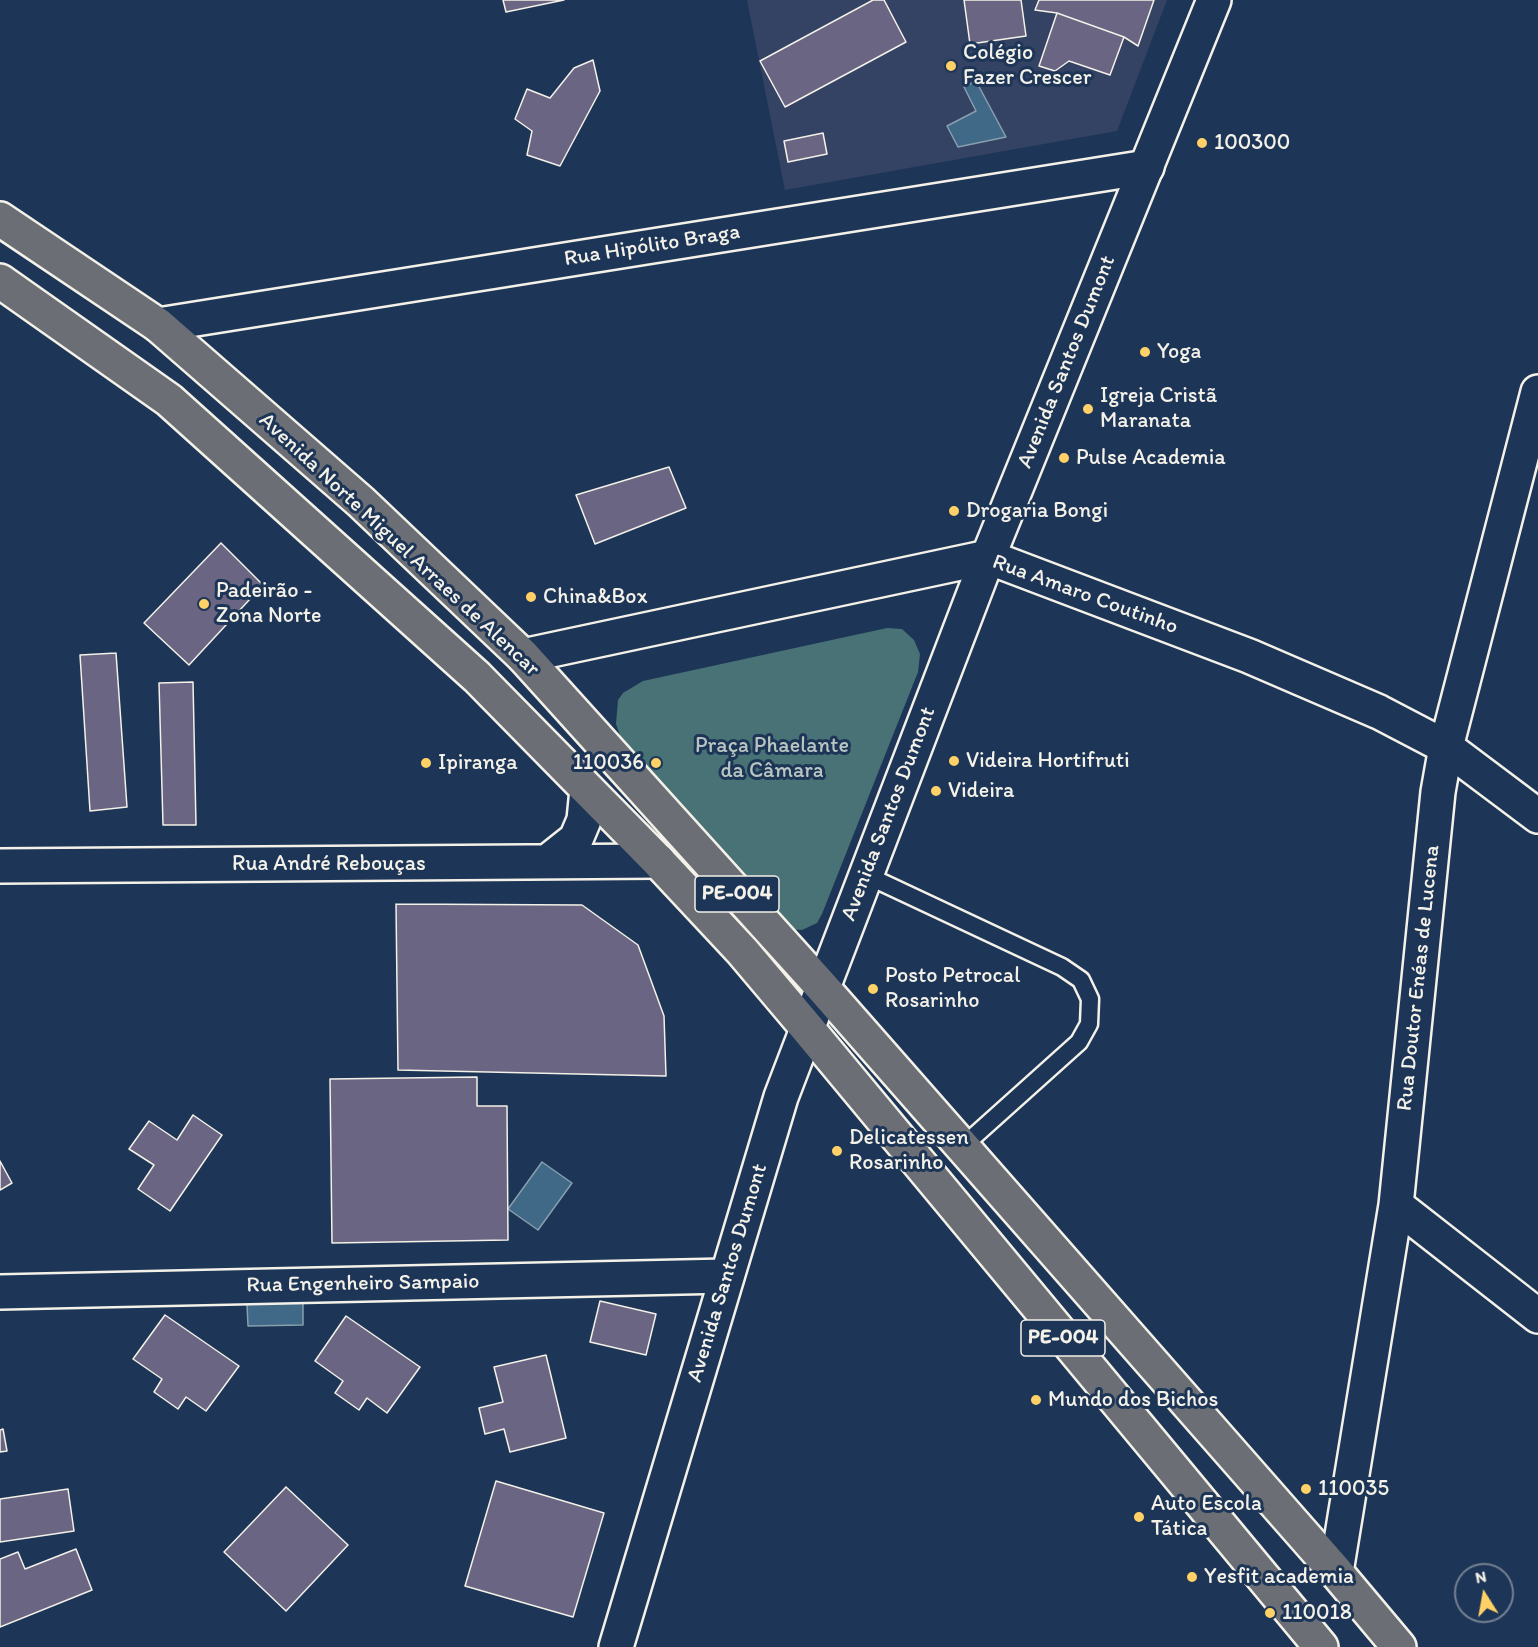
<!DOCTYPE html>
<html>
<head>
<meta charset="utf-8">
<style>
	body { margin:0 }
	#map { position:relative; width:1538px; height:1647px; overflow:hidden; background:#1d3557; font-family:Itim,sans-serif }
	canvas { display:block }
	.north { position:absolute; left:1454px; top:1563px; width:60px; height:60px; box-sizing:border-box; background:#1d3557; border:2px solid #738091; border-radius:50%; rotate:349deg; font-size:16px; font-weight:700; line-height:24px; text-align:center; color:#f4f1e8 }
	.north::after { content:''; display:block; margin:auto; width:21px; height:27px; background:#ffd166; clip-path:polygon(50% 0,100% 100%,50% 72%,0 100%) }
</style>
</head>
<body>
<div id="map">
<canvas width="1538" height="1647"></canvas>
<div class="north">N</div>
</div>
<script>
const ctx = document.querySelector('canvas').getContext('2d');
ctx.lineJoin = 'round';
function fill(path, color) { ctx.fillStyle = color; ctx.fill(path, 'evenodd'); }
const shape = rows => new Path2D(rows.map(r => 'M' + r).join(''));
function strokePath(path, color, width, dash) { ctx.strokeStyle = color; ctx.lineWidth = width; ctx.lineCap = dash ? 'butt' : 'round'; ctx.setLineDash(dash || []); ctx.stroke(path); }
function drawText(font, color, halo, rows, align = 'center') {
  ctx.font = font + ' Itim,sans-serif'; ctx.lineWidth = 6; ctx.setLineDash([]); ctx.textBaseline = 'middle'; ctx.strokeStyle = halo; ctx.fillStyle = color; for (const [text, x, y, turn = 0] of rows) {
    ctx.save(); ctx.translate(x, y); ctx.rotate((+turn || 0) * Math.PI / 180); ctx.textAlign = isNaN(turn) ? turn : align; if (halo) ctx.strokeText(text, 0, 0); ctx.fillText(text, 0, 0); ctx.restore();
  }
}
fill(shape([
	[747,0,1167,0,1117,131,785,190]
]), '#344364');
fill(shape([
	[887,628,902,629,914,640,920,654,918,672,822,914,817,923,802,930,787,929,624,747,616,724,618,700,623,693,643,681]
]), '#487276');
const water = shape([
	[976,81,1006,137,958,147,947,126,976,111,964,87,976,81],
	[542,1162,572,1183,538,1230,508,1209,542,1162],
	[303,1303,303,1325,248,1326,247,1304,303,1303]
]);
fill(water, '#406887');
strokePath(water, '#889fae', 1.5);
const building = shape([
	[503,0,564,0,506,12,503,0],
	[873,0,884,0,906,42,785,107,760,61,873,0],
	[964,0,1021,0,1026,36,970,44,964,0],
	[1039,0,1154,0,1138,46,1124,37,1057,13,1035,10,1039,0],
	[1057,13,1124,37,1110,75,1069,61,1055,71,1039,66,1057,13],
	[593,60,600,91,560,166,527,155,532,131,515,119,527,89,550,98,574,68,593,60],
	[823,133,827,154,788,162,784,141,823,133],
	[669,467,686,508,595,544,576,495,669,467],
	[221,543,263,585,189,665,144,623,221,543],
	[116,653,127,807,90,811,80,655,116,653],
	[193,682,196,825,163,825,159,683,193,682],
	[396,904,582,905,638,945,664,1016,666,1076,398,1070,396,904],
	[477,1077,477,1106,507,1106,508,1240,332,1243,330,1079,477,1077],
	[193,1115,222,1135,170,1211,138,1189,154,1165,129,1149,149,1121,177,1140,193,1115],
	[0,1161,12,1183,0,1190,0,1161],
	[600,1301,656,1314,646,1355,590,1342,600,1301],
	[165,1315,239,1366,206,1411,186,1397,178,1409,154,1392,162,1379,133,1359,165,1315],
	[346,1316,420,1367,387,1413,367,1398,359,1410,335,1393,343,1381,315,1361,346,1316],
	[546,1355,566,1438,510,1452,504,1429,485,1434,479,1408,503,1402,494,1367,546,1355],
	[3,1429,7,1451,0,1452,0,1430,3,1429],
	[496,1481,604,1513,573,1617,465,1586,496,1481],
	[286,1487,348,1545,286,1611,224,1552,286,1487],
	[68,1489,74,1531,0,1542,0,1499,68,1489],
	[76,1549,92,1590,0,1627,0,1559,18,1552,25,1569,76,1549]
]);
fill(building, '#696583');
strokePath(building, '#f4f1e8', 1.5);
const service = shape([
	[866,875,1062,967,1081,980,1090,999,1089,1024,1079,1042,962,1147]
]);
const minor = shape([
	[158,325,1147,167],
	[523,656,988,557,1249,656,1379,712,1446,747,1538,816],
	[547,862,576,839,584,820,587,790],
	[0,866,658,861],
	[1396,1205,1538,1316],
	[0,1292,727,1276],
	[1336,1572,1396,1205,1438,792,1446,747,1538,392]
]);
const tertiary = shape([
	[616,1647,781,1097,988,557,1214,0]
]);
const primary = shape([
	[0,219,158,325,361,502,523,656,822,987,1336,1572,1399,1647],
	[0,281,169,400,477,677,658,861,742,951,807,1028,1321,1647]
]);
strokePath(service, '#f4f1e8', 21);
strokePath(minor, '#f4f1e8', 38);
strokePath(tertiary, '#f4f1e8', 38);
strokePath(primary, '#f4f1e8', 38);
strokePath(service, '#1d3557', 16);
strokePath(minor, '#1d3557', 33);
strokePath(tertiary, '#1d3557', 33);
strokePath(primary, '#6b6f75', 33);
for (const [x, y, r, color] of [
	[951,66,6,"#ffd166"],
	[1202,143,6,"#ffd166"],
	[1145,352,6,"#ffd166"],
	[1088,409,6,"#ffd166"],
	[1064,458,6,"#ffd166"],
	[954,511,6,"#ffd166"],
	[531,597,6,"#ffd166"],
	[204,604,6,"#ffd166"],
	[954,761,6,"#ffd166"],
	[426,763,6,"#ffd166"],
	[656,763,6,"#ffd166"],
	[936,791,6,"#ffd166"],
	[873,989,6,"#ffd166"],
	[837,1151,6,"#ffd166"],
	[1036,1400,6,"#ffd166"],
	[1306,1489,6,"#ffd166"],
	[1139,1517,6,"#ffd166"],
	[1192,1577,6,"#ffd166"],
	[1270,1613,6,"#ffd166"]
]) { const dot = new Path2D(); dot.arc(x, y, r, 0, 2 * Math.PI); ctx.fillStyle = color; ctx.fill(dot); strokePath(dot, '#1d3557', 2); }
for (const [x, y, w] of [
	[737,894,84],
	[1063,1338,84]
]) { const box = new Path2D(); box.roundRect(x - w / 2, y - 18, w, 36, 4.5); ctx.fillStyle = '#1d3557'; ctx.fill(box); strokePath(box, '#f4f1e8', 1.5); }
drawText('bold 21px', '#f4f1e8', null, [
	["PE-004",737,894],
	["PE-004",1063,1338]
]);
drawText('22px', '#f4f1e8', '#1d3557', [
	["Colégio",963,53],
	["Fazer Crescer",963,78],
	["100300",1214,143],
	["Yoga",1157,352],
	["Igreja Cristã",1100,396],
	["Maranata",1100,421],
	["Pulse Academia",1076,458],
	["Drogaria Bongi",966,511],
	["Padeirão -",216,591],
	["Zona Norte",216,616],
	["China&Box",543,597],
	["Videira Hortifruti",966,761],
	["Ipiranga",438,763],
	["110036",644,763,"right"],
	["Videira",948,791],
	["Posto Petrocal",885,976],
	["Rosarinho",885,1001],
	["Delicatessen",849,1138],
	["Rosarinho",849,1163],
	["Mundo dos Bichos",1048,1400],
	["110035",1318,1489],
	["Auto Escola",1151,1504],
	["Tática",1151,1529],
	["Yesfit academia",1204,1577],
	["110018",1282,1613]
], 'left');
drawText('22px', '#f4f1e8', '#1d3557', [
	["Rua Hipólito Braga",652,246,-9],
	["Avenida Santos Dumont",1067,362,-68],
	["Avenida Norte Miguel Arraes de Alencar",399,545,43],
	["Rua Amaro Coutinho",1085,595,20],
	["Avenida Santos Dumont",889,814,-69],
	["Rua André Rebouças",329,864],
	["Rua Doutor Enéas de Lucena",1419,978,-84],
	["Avenida Santos Dumont",728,1273,-73],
	["Rua Engenheiro Sampaio",363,1284,-1]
]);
drawText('22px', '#b8c5c0', '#1d3557', [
	["Praça Phaelante",772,746],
	["da Câmara",772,771]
]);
</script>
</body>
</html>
